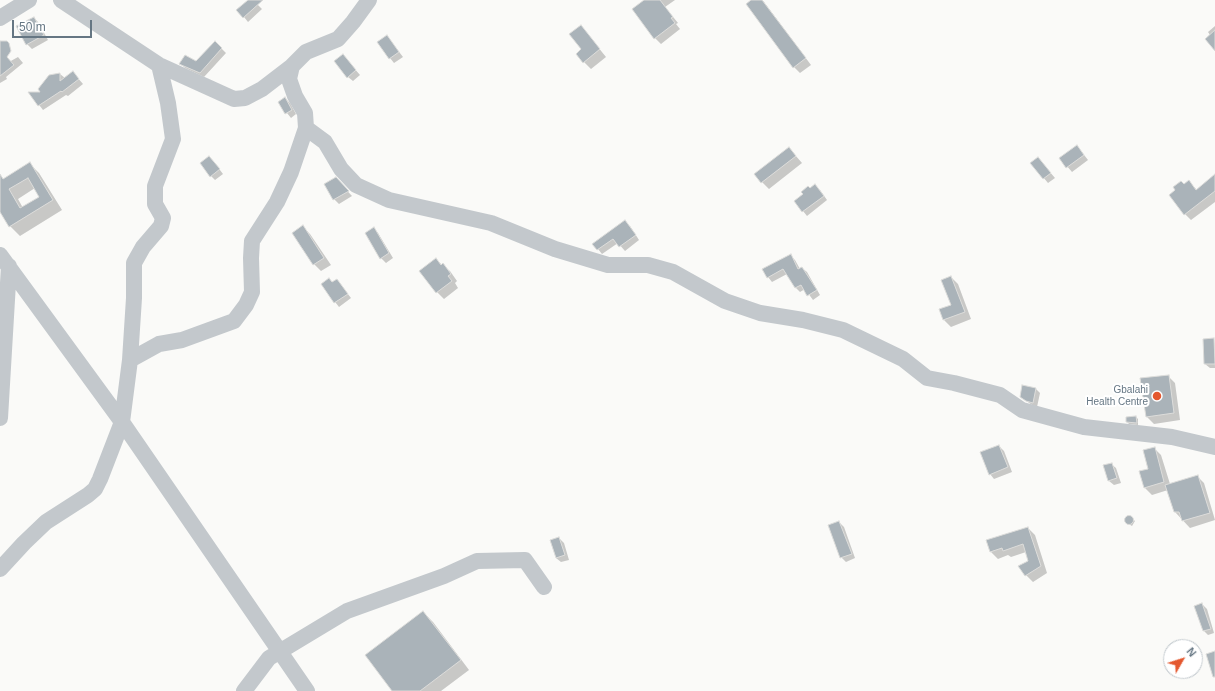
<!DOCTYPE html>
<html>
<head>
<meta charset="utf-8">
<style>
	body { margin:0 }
	#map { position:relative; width:1215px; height:691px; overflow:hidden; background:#fafaf8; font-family:Arial,sans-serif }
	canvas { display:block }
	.north { position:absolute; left:1163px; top:639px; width:40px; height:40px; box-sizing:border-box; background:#fff; border:1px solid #c1c8cd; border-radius:50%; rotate:51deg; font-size:11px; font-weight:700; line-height:16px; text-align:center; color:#657683 }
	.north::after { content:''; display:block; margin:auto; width:14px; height:18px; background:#e4572e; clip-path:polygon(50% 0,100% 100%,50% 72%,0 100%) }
	.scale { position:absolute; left:12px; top:20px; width:80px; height:18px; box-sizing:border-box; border:2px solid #657683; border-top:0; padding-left:5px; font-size:12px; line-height:14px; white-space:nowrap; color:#657683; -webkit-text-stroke:3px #fff; paint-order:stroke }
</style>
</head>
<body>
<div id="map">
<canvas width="1215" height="691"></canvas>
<div class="north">N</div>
<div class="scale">50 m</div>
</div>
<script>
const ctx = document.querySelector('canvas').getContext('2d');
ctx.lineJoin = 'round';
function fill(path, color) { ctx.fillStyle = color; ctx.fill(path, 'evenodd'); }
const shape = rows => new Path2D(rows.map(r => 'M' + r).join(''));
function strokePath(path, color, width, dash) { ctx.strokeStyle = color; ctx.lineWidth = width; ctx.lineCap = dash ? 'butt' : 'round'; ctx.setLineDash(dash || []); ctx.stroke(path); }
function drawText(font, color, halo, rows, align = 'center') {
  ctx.font = font + ' Arial,sans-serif'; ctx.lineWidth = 4; ctx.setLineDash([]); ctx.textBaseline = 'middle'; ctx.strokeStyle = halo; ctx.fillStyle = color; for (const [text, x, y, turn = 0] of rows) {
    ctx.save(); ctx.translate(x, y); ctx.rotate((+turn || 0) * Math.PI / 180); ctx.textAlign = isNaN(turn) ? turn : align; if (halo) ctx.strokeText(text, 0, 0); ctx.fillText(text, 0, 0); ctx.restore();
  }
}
fill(shape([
	[249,0,253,0,262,9,248,22,244,17],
	[645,0,675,0,665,7,678,23,676,24,680,29,661,44,655,38],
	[753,0,762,0,764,2,811,65,800,73,794,67,747,4],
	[34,18,38,22,48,40,32,49,27,44,17,27],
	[581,26,606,57,591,69,584,62],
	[1215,26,1215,49,1210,35,1208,32],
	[387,36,403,57,394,63,390,58],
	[215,42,226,53,204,77,185,68,181,64,196,62],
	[18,57,23,63,6,77,7,79,0,83,0,67],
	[347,60,360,75,353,81,348,77],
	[60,74,65,78,77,77,83,84,68,96,66,95,43,110,30,93,43,94,50,76],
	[285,98,290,103,296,114,291,118,279,103],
	[789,148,802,163,769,189,762,182],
	[1081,151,1088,160,1072,172,1060,158],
	[1038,158,1055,178,1048,183,1032,164],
	[214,162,223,174,215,180,211,176],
	[30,164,39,173,62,210,20,236,10,226,0,210,0,182],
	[35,188,40,198,23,208,18,199],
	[1215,175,1215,202,1191,220,1185,214,1189,182,1197,190],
	[335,178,352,196,339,204,334,199],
	[810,189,820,190,827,200,807,216,795,201],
	[630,226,639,240,625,251,618,243,602,254,594,244],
	[303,227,310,234,331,265,321,271,314,264,293,233],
	[374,229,378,233,393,258,386,263,381,258],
	[790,255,795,260,800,269,802,268,807,272,820,295,813,300,805,289,800,292,796,288,787,274,772,282,768,277],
	[436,260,450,271,457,281,455,283,458,288,444,299,437,292],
	[951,277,958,284,971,319,951,327,944,320,952,305],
	[337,280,351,298,339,307,322,285,332,283],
	[1214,339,1215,368,1210,368,1205,364],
	[1168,376,1175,383,1180,420,1154,424,1146,416],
	[1036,389,1040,393,1037,407,1032,405,1021,397],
	[1136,417,1138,419,1138,425,1129,424,1127,422],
	[999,446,1004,451,1012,472,994,479,990,474],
	[1154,448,1161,455,1170,484,1197,476,1204,483,1215,520,1190,528,1175,512,1168,490,1152,495,1145,488],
	[1111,464,1116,468,1121,483,1114,485,1109,481],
	[1126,517,1130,517,1135,521,1132,526,1127,523,1125,520],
	[839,522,844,527,855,558,846,562,841,557],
	[1028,528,1035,535,1047,573,1033,582,1026,575,1030,562,1026,552,1011,557,1008,555,998,559,991,552],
	[559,538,564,543,569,560,561,562,556,558],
	[1202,604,1207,609,1214,633,1208,635,1204,631],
	[423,612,433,622,469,670,441,691,393,691]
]), '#0003');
const building = shape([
	[248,0,263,0,243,18,236,10,248,0],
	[644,0,660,0,673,17,671,18,675,23,654,39,632,9,644,0],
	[751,0,762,0,806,58,793,68,746,4,751,0],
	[34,17,44,35,26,45,16,26,34,17],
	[581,25,600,49,583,63,576,54,581,49,569,34,581,25],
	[1215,30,1215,51,1205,39,1215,30],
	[387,35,399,52,389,59,377,42,387,35],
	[0,41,7,41,9,43,11,51,7,57,14,65,0,76,0,41],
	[215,41,222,48,200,73,179,64,185,55,196,61,215,41],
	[343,54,356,70,347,78,334,61,343,54],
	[73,71,79,79,62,92,61,91,38,106,28,92,40,92,38,89,49,75,60,73,60,81,73,71],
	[285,97,292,110,285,114,278,102,285,97],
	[1077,145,1084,155,1066,168,1059,158,1077,145],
	[789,147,796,156,761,183,754,174,789,147],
	[209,156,220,169,210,177,200,163,209,156],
	[1038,157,1051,173,1043,179,1030,163,1038,157],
	[30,162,53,200,9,227,0,212,0,174,3,179,30,162],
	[28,178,39,197,20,208,9,189,28,178],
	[1215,174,1215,191,1184,215,1169,195,1175,190,1173,187,1181,181,1184,184,1189,180,1196,190,1215,174],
	[336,177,349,191,333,200,324,184,336,177],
	[815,184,824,196,802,212,794,201,803,194,801,192,808,186,810,188,815,184],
	[625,220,636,235,619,247,613,239,597,250,592,244,625,220],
	[303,225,324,258,313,265,292,233,303,225],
	[374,227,389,253,380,259,365,233,374,227],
	[791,254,798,269,802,267,817,290,807,296,801,285,795,288,783,269,767,278,762,269,791,254],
	[436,258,441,265,443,263,451,274,448,276,452,281,436,293,419,271,436,258],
	[951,276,965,312,943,320,939,309,951,305,941,280,951,276],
	[329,278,332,282,337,279,348,294,334,303,321,284,329,278],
	[1214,338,1215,364,1204,364,1203,339,1214,338],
	[1169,375,1174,413,1146,417,1140,378,1169,375],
	[1022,385,1036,388,1033,403,1026,401,1020,397,1022,385],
	[1136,416,1137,423,1126,422,1126,417,1136,416],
	[999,445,1008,467,989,475,980,452,999,445],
	[1155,447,1164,482,1144,488,1139,471,1148,469,1143,450,1155,447],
	[1112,463,1117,478,1108,481,1103,465,1112,463],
	[1198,475,1210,513,1182,521,1179,512,1174,512,1165,485,1198,475],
	'1124.5 520a4.5 4.5 0 1 1 9 0a4.5 4.5 0 1 1-9 0Z',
	[839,521,852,554,840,558,828,525,839,521],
	[1028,527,1041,566,1025,576,1018,566,1028,561,1023,544,1003,551,1002,548,990,552,986,540,1028,527],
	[559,537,565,555,556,558,550,540,559,537],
	[1202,603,1211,629,1203,631,1194,606,1202,603],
	[423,611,461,660,420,691,392,691,365,655,423,611],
	[1215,651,1215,677,1213,677,1206,654,1215,651]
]);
fill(building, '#aab3b9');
strokePath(building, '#dcdcda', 1);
strokePath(shape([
	[61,0,159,65,234,99,245,98,262,89,292,66],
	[0,18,29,0],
	[306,128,325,142,341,169,356,185,389,200,491,223,555,249,608,265,648,265,673,272,725,301,760,313,803,320,843,330,903,359,927,378,954,383,1000,395,1022,410,1084,427,1172,437,1215,447],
	[0,255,122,422,307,691],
	[130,360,134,298,134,263,143,247,161,226,163,218,155,204,155,186,173,139,168,103,159,65],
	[0,418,9,266],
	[0,569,24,543,46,522,88,495,95,489,100,479,122,422,130,360,159,344,182,340,234,321,246,305,252,292,251,258,252,241,277,202,291,172,306,128,305,113,295,96,289,79,292,66,306,52,338,39,353,22,369,0],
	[244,691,269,658,347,611,444,576,477,561,525,560,544,587]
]), '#c3c8cc', 16);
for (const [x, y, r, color] of [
	[1157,396,5,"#e4572e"]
]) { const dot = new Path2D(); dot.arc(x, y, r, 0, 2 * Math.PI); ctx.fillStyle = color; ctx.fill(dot); strokePath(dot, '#fff', 1.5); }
drawText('10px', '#657683', '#fff', [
	["Gbalahi",1148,390],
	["Health Centre",1148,402]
], 'right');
</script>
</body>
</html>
